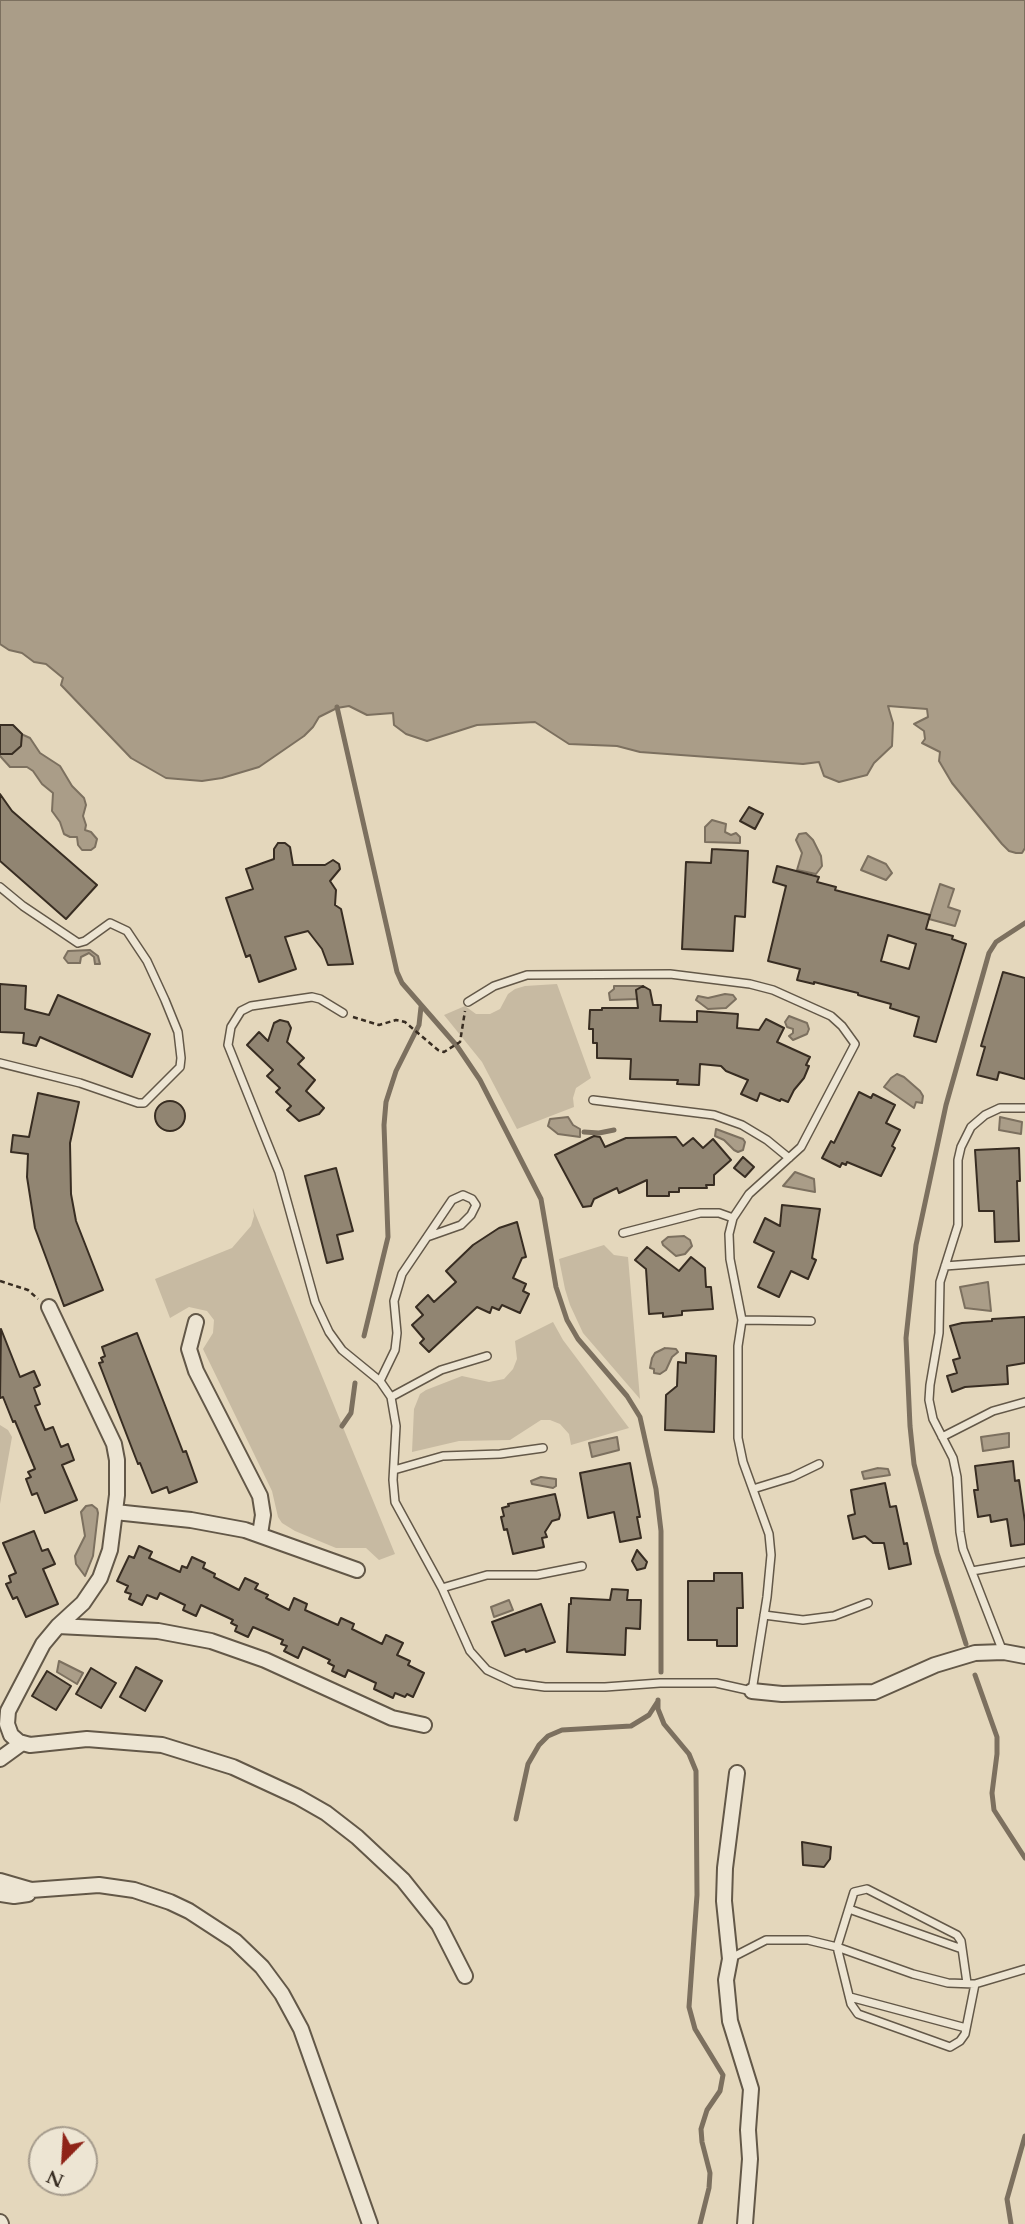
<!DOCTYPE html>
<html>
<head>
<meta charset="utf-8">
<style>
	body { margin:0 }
	#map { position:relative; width:1025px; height:2224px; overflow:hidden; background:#e4d7bc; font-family:Cardo,serif }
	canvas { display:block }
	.north { position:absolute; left:28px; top:2126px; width:70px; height:70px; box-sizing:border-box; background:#ede5d3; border:2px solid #a59b8c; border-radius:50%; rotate:204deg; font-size:19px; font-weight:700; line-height:28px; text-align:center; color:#382d22 }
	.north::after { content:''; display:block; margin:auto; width:24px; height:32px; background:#8f2418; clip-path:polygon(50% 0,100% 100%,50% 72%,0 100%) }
</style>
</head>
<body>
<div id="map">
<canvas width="1025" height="2224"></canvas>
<div class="north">N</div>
</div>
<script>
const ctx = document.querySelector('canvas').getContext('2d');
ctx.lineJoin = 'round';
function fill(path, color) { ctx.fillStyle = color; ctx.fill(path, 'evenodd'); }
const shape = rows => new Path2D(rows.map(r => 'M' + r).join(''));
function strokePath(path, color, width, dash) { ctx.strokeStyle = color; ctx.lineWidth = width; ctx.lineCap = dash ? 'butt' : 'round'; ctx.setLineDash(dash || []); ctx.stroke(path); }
fill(shape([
	[557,984,591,1078,576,1088,573,1098,574,1107,517,1129,482,1062,444,1015,465,1006,476,1014,490,1014,500,1009,508,994,515,989,525,986],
	[253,1208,395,1554,379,1560,366,1548,336,1548,295,1531,282,1523,278,1517,272,1491,203,1349,213,1333,214,1320,207,1311,189,1307,170,1318,155,1279,232,1248,251,1226,254,1216],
	[604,1245,614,1255,628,1257,640,1399,583,1333,570,1305,565,1289,559,1259],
	[553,1322,563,1340,629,1428,571,1445,569,1434,560,1424,550,1420,541,1420,510,1440,459,1441,412,1452,414,1409,420,1394,426,1390,462,1376,489,1382,504,1379,513,1369,517,1359,515,1341],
	[0,1425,8,1430,12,1437,0,1504]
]), '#c7baa2');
const water = shape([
	[0,0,1025,0,1025,848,1022,853,1016,853,1009,851,1002,844,952,783,939,761,940,752,922,743,925,739,924,731,914,724,928,717,927,709,888,706,893,723,892,746,874,763,867,775,839,782,824,776,819,762,803,764,640,752,617,746,569,744,535,722,477,725,427,741,406,734,394,725,393,713,367,715,349,706,337,708,319,717,313,727,304,736,259,767,222,778,202,781,166,778,131,758,61,685,63,678,46,664,34,662,22,653,9,650,0,644,0,0],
	[19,733,30,738,40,753,60,766,72,786,84,798,86,805,83,816,86,825,85,830,91,832,97,839,95,847,91,850,82,850,78,845,77,837,70,837,64,834,60,822,52,811,53,793,42,784,33,771,27,767,10,767,0,756,0,745,19,733],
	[712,820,726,824,725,832,731,835,736,833,740,837,740,843,705,842,705,827,712,820],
	[806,833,813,840,821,856,822,866,816,874,797,870,802,853,796,840,799,834,806,833],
	[868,856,886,864,892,873,886,880,861,870,868,856],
	[940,884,954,889,948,907,960,911,955,926,929,919,940,884],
	[90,950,98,956,100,964,95,964,94,957,89,953,81,957,80,963,68,963,64,958,68,951,90,950],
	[614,986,643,986,636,990,638,999,610,1000,609,993,614,989,614,986],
	[725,994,733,995,736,999,726,1008,708,1009,696,1000,698,996,708,998,725,994],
	[789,1016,807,1023,809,1029,807,1034,793,1040,789,1036,793,1033,793,1029,787,1027,785,1022,789,1016],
	[897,1074,904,1077,920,1091,923,1096,922,1103,916,1102,914,1108,884,1087,891,1078,897,1074],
	[568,1117,573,1125,580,1129,580,1137,558,1134,548,1126,550,1119,568,1117],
	[1000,1117,1022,1122,1021,1134,999,1130,1000,1117],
	[716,1129,743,1139,745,1142,743,1150,738,1152,734,1150,724,1140,715,1136,716,1129],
	[795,1172,814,1179,815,1192,783,1186,795,1172],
	[684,1236,690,1240,692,1246,685,1254,676,1256,663,1245,662,1242,668,1237,684,1236],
	[988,1282,991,1311,965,1308,960,1287,988,1282],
	[665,1348,676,1349,678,1352,672,1357,666,1370,660,1374,654,1373,654,1369,650,1368,652,1358,655,1353,665,1348],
	[1009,1433,1009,1447,983,1451,981,1437,1009,1433],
	[617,1437,619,1450,592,1457,589,1443,617,1437],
	[878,1468,888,1469,890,1475,864,1479,862,1472,878,1468],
	[541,1477,556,1479,556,1486,553,1488,532,1484,531,1481,541,1477],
	[92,1505,97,1509,98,1513,93,1556,85,1576,76,1564,75,1556,85,1536,81,1512,86,1506,92,1505],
	[509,1600,513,1610,494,1617,491,1607,509,1600],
	[59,1661,83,1673,77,1684,57,1672,59,1661]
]);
fill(water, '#aa9d88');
strokePath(water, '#7c705f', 2);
strokePath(shape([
	[337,707,397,972,402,983,457,1046,480,1080,541,1199,556,1287,567,1320,578,1339,627,1396,640,1417,656,1489,661,1531,661,1672],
	[584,1132,599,1133,614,1130],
	[364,1336,388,1237,384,1125,386,1102,396,1071,419,1025,421,1007],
	[342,1426,351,1413,355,1383],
	[966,1644,937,1553,914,1464,910,1426,906,1338,916,1245,946,1105,989,953,996,942,1025,923],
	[975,1675,997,1737,997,1754,992,1793,994,1810,1025,1858],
	[658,1700,658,1709,664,1724,689,1754,696,1771,697,1895,689,2007,695,2029,723,2075,720,2091,707,2110,701,2129,702,2142,710,2173,709,2188,700,2224],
	[516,1819,528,1764,539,1745,548,1736,562,1730,631,1726,649,1715,658,1701],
	[1011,2224,1007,2199,1025,2136]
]), '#7c705f', 5);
const building = shape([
	[0,725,13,725,22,734,21,746,12,754,0,754,0,725],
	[0,794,12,811,97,885,66,919,0,861,0,794],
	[749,807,763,814,755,829,740,821,749,807],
	[278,843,285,843,290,847,293,865,325,865,333,860,339,864,340,869,330,881,336,890,335,905,341,909,353,964,328,965,322,949,308,931,285,937,296,969,259,982,250,955,246,957,226,898,253,889,246,869,274,859,274,849,278,843],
	[712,849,748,851,745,917,735,916,733,951,682,949,686,862,711,863,712,849],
	[777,866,819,877,817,882,836,887,835,890,930,915,926,929,953,936,952,939,966,944,936,1042,914,1036,919,1017,890,1008,891,1004,858,995,858,993,814,982,814,984,797,980,800,969,768,961,786,886,773,882,777,866],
	[888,935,916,944,909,969,881,961,888,935],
	[1003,972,1025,978,1025,1079,999,1072,997,1080,977,1075,985,1047,981,1046,1003,972],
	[0,984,26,986,25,1009,49,1015,58,995,150,1034,132,1077,40,1037,36,1046,23,1043,24,1033,0,1032,0,984],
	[643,986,650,990,653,1005,661,1005,660,1021,697,1022,697,1011,738,1014,737,1028,759,1030,766,1019,784,1028,777,1042,810,1057,806,1065,809,1066,804,1078,794,1090,788,1102,781,1099,780,1101,760,1093,757,1101,741,1094,748,1080,726,1071,721,1066,700,1064,699,1085,677,1084,678,1080,630,1079,631,1059,597,1058,597,1043,593,1043,593,1029,589,1029,590,1010,602,1010,602,1008,638,1008,636,990,643,986],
	[280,1020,288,1022,291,1028,287,1042,304,1058,298,1064,315,1080,306,1091,324,1108,319,1114,299,1121,287,1110,291,1106,276,1092,280,1088,267,1076,273,1070,247,1045,259,1032,268,1041,274,1023,280,1020],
	[859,1092,871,1098,873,1094,895,1105,886,1123,900,1130,892,1146,895,1148,881,1176,847,1162,846,1165,842,1163,840,1167,822,1158,831,1141,834,1143,859,1092],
	[38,1093,79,1102,70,1143,71,1194,76,1221,103,1290,64,1306,35,1228,27,1177,28,1154,11,1152,13,1135,29,1137,38,1093],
	'155 1116a15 15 0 1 1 30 0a15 15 0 1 1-30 0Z',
	[594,1136,600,1137,605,1147,626,1138,676,1137,683,1146,693,1138,703,1148,713,1139,731,1160,714,1175,714,1185,706,1185,707,1188,679,1188,679,1192,669,1192,669,1196,647,1196,647,1180,619,1193,617,1188,594,1199,591,1206,583,1207,555,1155,594,1136],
	[1019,1148,1020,1181,1017,1181,1019,1241,995,1242,994,1211,979,1211,975,1150,1019,1148],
	[743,1157,754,1167,745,1177,734,1168,743,1157],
	[336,1168,353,1231,337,1235,343,1259,327,1263,305,1176,336,1168],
	[782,1205,820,1209,812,1258,816,1260,808,1279,791,1271,779,1297,758,1287,774,1252,754,1242,765,1218,780,1226,782,1205],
	[517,1222,526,1257,522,1258,513,1278,526,1284,523,1291,529,1294,520,1313,502,1305,499,1310,492,1307,490,1313,477,1307,429,1352,420,1343,424,1339,412,1325,423,1315,416,1307,428,1295,434,1302,456,1282,446,1271,473,1245,499,1228,517,1222],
	[647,1247,679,1271,691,1257,705,1268,706,1287,711,1287,713,1309,682,1311,682,1315,663,1317,663,1313,649,1314,646,1269,635,1260,647,1247],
	[1025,1317,1025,1363,1007,1366,1008,1384,965,1387,952,1392,947,1376,957,1373,953,1360,960,1358,950,1326,962,1323,992,1321,992,1319,1025,1317],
	[1,1329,20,1377,34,1371,40,1385,34,1388,40,1404,35,1406,45,1430,53,1427,61,1447,68,1444,74,1460,62,1465,77,1500,45,1513,37,1493,32,1495,26,1479,31,1477,28,1472,35,1469,15,1421,13,1422,3,1397,0,1398,1,1329],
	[137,1333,183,1452,186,1451,197,1482,169,1493,167,1487,152,1493,140,1463,138,1464,99,1363,103,1362,101,1358,105,1356,102,1347,137,1333],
	[686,1353,716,1356,714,1432,665,1430,666,1395,677,1386,678,1362,686,1363,686,1353],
	[1013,1461,1015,1481,1019,1480,1025,1522,1025,1544,1011,1546,1007,1519,991,1522,990,1515,978,1517,974,1490,978,1490,975,1466,1013,1461],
	[630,1463,640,1517,637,1517,641,1538,620,1542,614,1512,588,1518,580,1473,630,1463],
	[885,1483,890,1507,896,1506,904,1544,907,1543,911,1564,889,1569,884,1543,873,1543,865,1536,853,1539,848,1516,855,1514,851,1490,885,1483],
	[555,1494,560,1515,559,1519,552,1521,545,1532,547,1537,542,1538,544,1547,513,1554,507,1529,504,1530,501,1517,504,1516,502,1508,509,1506,508,1504,555,1494],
	[34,1531,42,1551,48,1549,55,1564,43,1569,58,1604,26,1617,17,1597,13,1599,6,1584,11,1582,9,1576,16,1573,3,1543,34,1531],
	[139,1546,152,1552,149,1558,180,1572,182,1566,187,1568,192,1557,205,1563,203,1568,215,1574,214,1577,239,1590,245,1578,258,1584,255,1589,268,1595,266,1598,289,1610,294,1598,307,1604,305,1610,338,1625,341,1618,354,1624,352,1629,382,1644,386,1635,403,1643,397,1655,410,1661,408,1665,424,1673,413,1697,407,1694,405,1697,395,1693,393,1698,374,1689,376,1683,348,1670,345,1677,332,1671,334,1666,328,1663,330,1660,303,1647,298,1658,284,1651,287,1646,281,1644,283,1640,253,1627,248,1637,235,1631,237,1626,231,1623,233,1620,201,1605,196,1616,183,1610,185,1605,160,1593,157,1599,147,1595,142,1605,129,1599,131,1594,125,1592,128,1586,117,1581,129,1556,134,1558,139,1546],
	[637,1550,647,1562,645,1568,637,1570,632,1561,637,1550],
	[714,1573,742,1573,743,1608,737,1608,737,1646,717,1646,717,1640,688,1640,688,1581,714,1581,714,1573],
	[612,1589,628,1590,627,1600,641,1600,640,1629,626,1628,625,1655,567,1652,569,1604,571,1604,571,1598,610,1600,612,1589],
	[541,1604,555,1642,526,1652,525,1649,505,1656,492,1622,541,1604],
	[136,1667,162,1681,145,1711,120,1697,136,1667],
	[91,1668,116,1683,101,1708,76,1694,91,1668],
	[47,1671,71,1686,56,1710,32,1696,47,1671],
	[802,1842,831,1847,830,1859,824,1867,803,1865,802,1842]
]);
fill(building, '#918572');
strokePath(building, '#382d22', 2);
const service = shape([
	[0,887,23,906,78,943,85,941,110,923,127,931,147,961,165,1000,178,1032,181,1058,180,1067,144,1103,138,1103,80,1083,0,1063],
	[343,1013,320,999,312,997,251,1006,241,1011,231,1027,228,1045,279,1172,315,1302,329,1332,342,1350,380,1381,391,1397,396,1426,393,1480,395,1502,442,1588,470,1651,487,1670,515,1683,545,1687,605,1687,660,1683,716,1683,752,1691,767,1597,771,1555,769,1534,743,1462,738,1438,738,1346,742,1320,730,1259,729,1234,733,1218,749,1194,801,1147,855,1044,842,1026,831,1016,773,990,750,984,670,974,527,975,494,986,468,1002],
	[593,1100,714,1115,742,1125,767,1140,789,1158],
	[623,1233,700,1213,719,1213,733,1218],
	[945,1266,1025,1260],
	[742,1320,811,1321],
	[380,1381,395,1350,397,1333,394,1301,402,1274,452,1200,463,1195,472,1199,476,1205,471,1215,461,1225,427,1237],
	[391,1397,441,1370,487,1356],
	[942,1437,993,1411,1025,1402],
	[394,1470,443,1456,500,1454,543,1448],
	[753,1489,792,1477,819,1464],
	[972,1571,1025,1562],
	[442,1588,487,1575,537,1575,582,1566],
	[764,1615,803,1620,834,1616,868,1603],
	[1003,1652,963,1549,960,1532,957,1477,953,1458,933,1419,929,1400,930,1385,939,1333,940,1282,958,1225,958,1160,961,1147,971,1127,985,1115,1000,1108,1025,1108],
	[849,1909,962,1949],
	[731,1958,766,1940,808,1940,837,1947,913,1974,948,1983,975,1984,1025,1969],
	[967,1983,961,1941,957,1935,867,1889,854,1892,837,1947,851,2004,858,2014,950,2047,960,2041,965,2034,975,1984],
	[850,1997,966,2028]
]);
const minor = shape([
	[49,1307,114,1444,117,1460,117,1495,110,1550,100,1578,83,1603,58,1626,43,1644,8,1711,7,1724,11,1735,19,1742,30,1745,87,1739,162,1745,233,1767,298,1797,326,1813,357,1837,403,1880,439,1925,465,1976],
	[196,1322,189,1349,196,1371,260,1496,263,1515,260,1534],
	[115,1512,191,1520,245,1530,357,1570],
	[58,1626,158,1631,211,1641,265,1660,392,1718,424,1725],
	[752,1691,782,1694,874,1692,935,1665,975,1653,1004,1652,1025,1656],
	[0,1759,22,1743],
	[737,1773,725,1868,724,1901,730,1959,726,1980,730,2021,751,2089,748,2130,750,2159,745,2224],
	[0,1881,31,1890,99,1885,134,1890,170,1902,189,1911,235,1941,262,1967,282,1994,301,2029,370,2224],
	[0,1894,14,1896,28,1894],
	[0,2222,1,2224]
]);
strokePath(service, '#635848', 10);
strokePath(minor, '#635848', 18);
strokePath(shape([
	[353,1017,379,1025,396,1020,405,1022,438,1050,444,1052,460,1042,465,1011],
	[0,1281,28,1290,38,1299]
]), '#382d22', 2.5, [5, 3.5]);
strokePath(service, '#ede5d3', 7);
strokePath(minor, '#ede5d3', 14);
</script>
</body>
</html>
